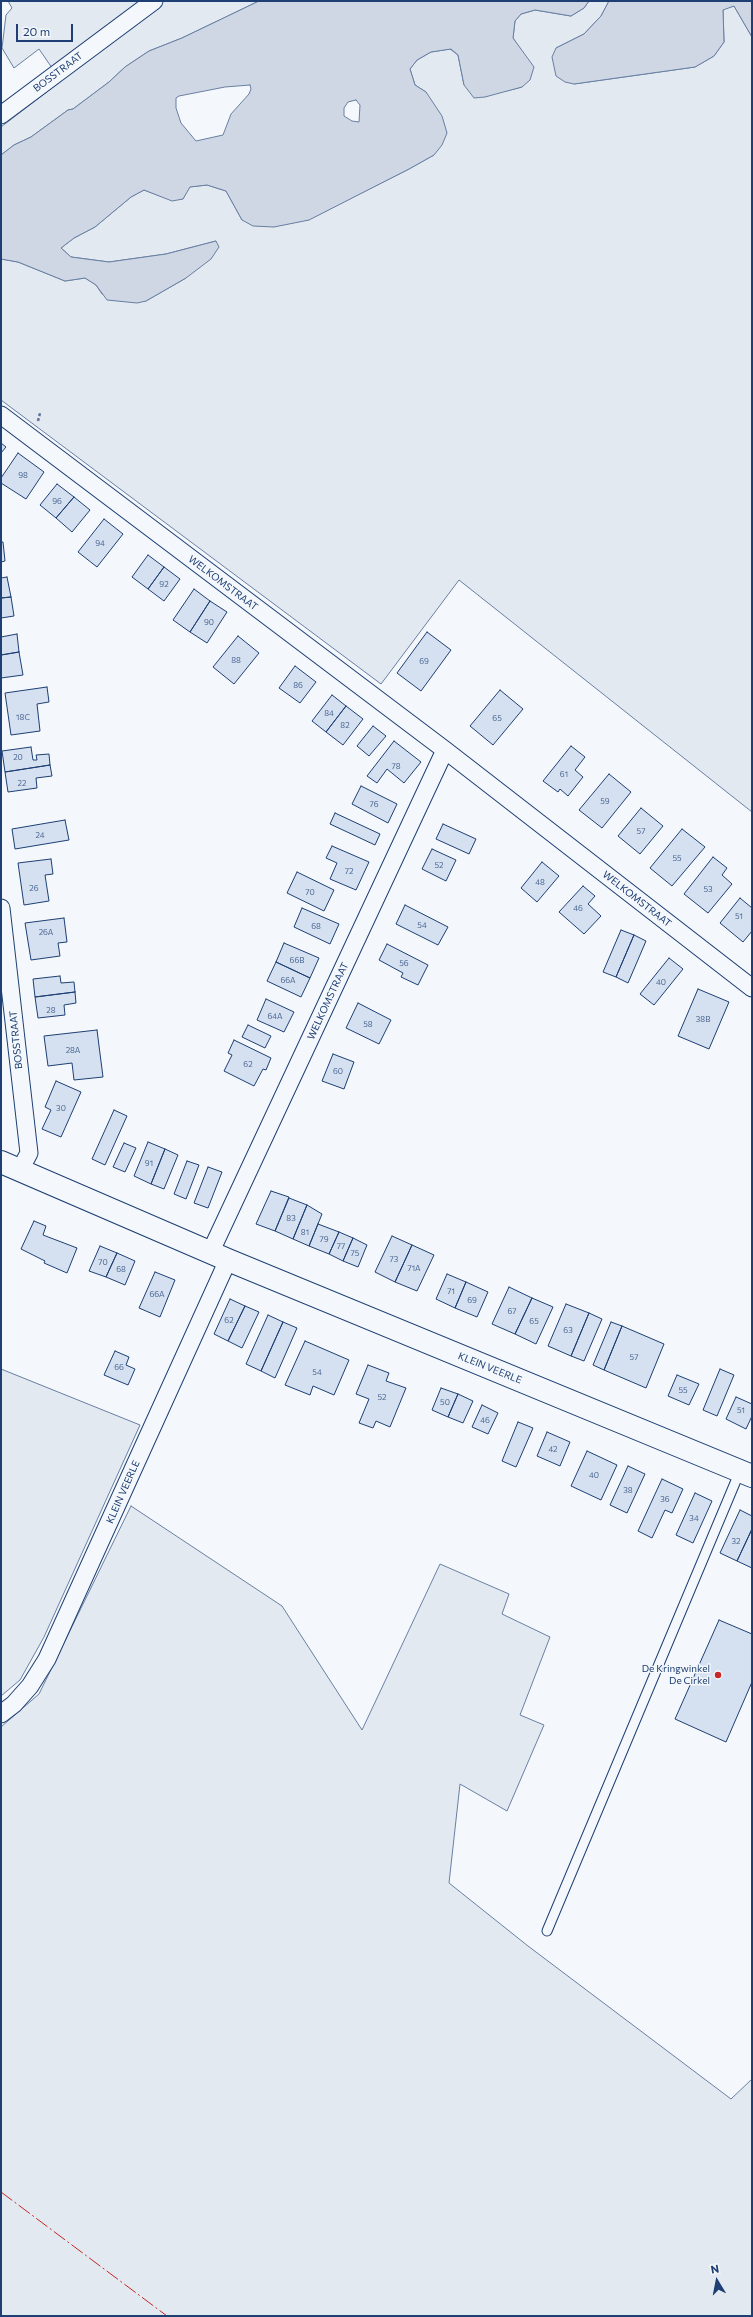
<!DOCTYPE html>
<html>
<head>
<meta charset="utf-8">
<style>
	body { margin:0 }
	#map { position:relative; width:753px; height:2317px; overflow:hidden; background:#f4f7fb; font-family:Commissioner,sans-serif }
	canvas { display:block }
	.frame { position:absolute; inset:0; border:2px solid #1d3f73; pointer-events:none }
	.north { position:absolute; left:697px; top:2261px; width:40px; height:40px; -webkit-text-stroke:3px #f4f7fb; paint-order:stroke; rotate:350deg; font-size:11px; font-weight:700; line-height:16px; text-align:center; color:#1d3f73 }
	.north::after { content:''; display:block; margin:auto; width:14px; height:18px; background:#1d3f73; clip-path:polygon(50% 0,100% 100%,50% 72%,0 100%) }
	.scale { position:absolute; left:16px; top:24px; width:57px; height:18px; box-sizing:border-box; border:2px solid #1d3f73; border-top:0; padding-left:5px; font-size:12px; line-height:14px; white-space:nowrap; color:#1d3f73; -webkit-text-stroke:3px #f4f7fb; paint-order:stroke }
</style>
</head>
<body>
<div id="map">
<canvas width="753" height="2317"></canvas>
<div class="frame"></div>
<div class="north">N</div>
<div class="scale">20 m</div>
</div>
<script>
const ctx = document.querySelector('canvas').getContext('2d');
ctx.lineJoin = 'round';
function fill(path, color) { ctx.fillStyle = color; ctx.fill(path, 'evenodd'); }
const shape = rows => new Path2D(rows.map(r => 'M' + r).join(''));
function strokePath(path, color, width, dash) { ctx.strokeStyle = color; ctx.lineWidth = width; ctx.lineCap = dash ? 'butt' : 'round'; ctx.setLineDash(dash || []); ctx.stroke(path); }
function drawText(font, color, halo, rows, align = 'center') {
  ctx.font = font + ' Commissioner,sans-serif'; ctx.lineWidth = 3; ctx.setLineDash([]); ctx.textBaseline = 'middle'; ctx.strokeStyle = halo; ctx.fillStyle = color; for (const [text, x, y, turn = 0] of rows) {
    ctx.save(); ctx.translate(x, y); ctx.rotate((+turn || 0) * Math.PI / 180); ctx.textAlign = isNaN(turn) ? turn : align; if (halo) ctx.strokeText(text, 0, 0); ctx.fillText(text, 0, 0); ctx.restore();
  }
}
const green = shape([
	[8,1,259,1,182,38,149,51,125,67,109,82,73,109,68,110,31,137,14,145,1,155,1,127,61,81,39,49,14,68,2,48,6,15,12,8,8,1],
	[589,1,609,1,601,16,584,34,556,48,574,84,695,67,714,56,724,42,723,9,734,6,752,37,752,812,459,580,381,684,1,400,1,259,18,262,65,281,85,278,96,285,102,294,146,301,186,278,216,241,166,254,109,262,71,257,61,248,74,238,95,227,131,197,144,190,163,197,183,199,189,187,207,185,226,191,242,220,308,220,409,169,434,155,426,92,415,85,410,69,417,60,431,52,450,49,458,55,464,85,506,91,522,87,521,50,513,38,515,21,521,14,535,10,571,16,584,8,589,1],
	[1,1369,140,1425,44,1637,20,1680,1,1696,1,1369],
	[131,1506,282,1606,362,1730,440,1564,509,1594,502,1614,550,1637,520,1715,544,1725,507,1811,460,1784,449,1883,528,1946,731,2099,752,2079,752,2316,1,2316,1,1727,39,1694,131,1506]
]);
fill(green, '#e3e9f0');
strokePath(green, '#687fa3', 1);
const water = shape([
	[259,1,589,1,584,8,571,16,535,10,521,14,515,21,513,38,534,67,530,80,522,87,485,97,474,98,464,85,458,55,451,49,431,52,417,60,410,69,415,85,426,92,442,116,447,133,442,145,434,155,409,169,309,220,274,227,253,226,242,220,226,191,207,185,190,187,183,199,172,201,144,190,131,197,95,227,74,238,61,248,71,257,109,262,166,254,216,241,219,247,211,259,186,278,146,301,137,303,107,300,96,285,85,278,65,281,18,262,1,259,1,155,14,145,31,137,68,110,73,109,109,82,125,67,149,51,182,38,259,1],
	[250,85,251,89,249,94,231,114,223,135,196,141,181,123,176,108,176,98,179,96,225,87,250,85],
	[356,100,360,105,359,122,352,121,344,116,344,108,348,102,356,100],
	[609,1,752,1,752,37,734,6,723,10,724,42,714,56,695,67,574,84,565,82,556,76,552,57,556,48,584,34,601,16,609,1]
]);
fill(water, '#cfd7e4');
strokePath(water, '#687fa3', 1);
const building = shape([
	[1,443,6,447,1,453,1,443],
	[18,453,44,472,26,499,1,483,1,478,18,453],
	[57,484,74,497,56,518,40,505,57,484],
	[74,497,90,510,72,532,56,518,74,497],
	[104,519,123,534,97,567,78,552,104,519],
	[1,542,3,542,5,561,1,562,1,542],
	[148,555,164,567,148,589,132,577,148,555],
	[164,567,180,579,164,601,148,589,164,567],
	[7,577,11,597,1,598,1,578,7,577],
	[194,589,210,601,190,632,173,620,194,589],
	[11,597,14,616,1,618,1,598,11,597],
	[210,601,227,612,207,643,190,632,210,601],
	[427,632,451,650,421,691,397,673,427,632],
	[17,634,19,652,1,655,1,637,17,634],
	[238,636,259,653,234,684,213,667,238,636],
	[19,652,23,675,1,678,1,655,19,652],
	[295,666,316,682,300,703,279,688,295,666],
	[47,687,49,702,37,704,40,731,11,735,5,693,47,687],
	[500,690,523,709,493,745,470,726,500,690],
	[332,695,346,706,326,732,312,721,332,695],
	[346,706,363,719,343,745,326,732,346,706],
	[373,726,386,736,369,756,357,746,373,726],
	[394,741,421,762,404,783,387,769,377,783,367,776,394,741],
	[571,746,585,757,575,770,583,777,568,796,560,789,558,792,543,781,571,746],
	[31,747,33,760,37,760,36,755,49,754,50,765,5,772,2,751,31,747],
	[50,765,52,776,36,778,37,788,8,792,5,772,50,765],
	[609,774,631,792,602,828,579,810,609,774],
	[361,786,397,804,388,823,352,804,361,786],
	[641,808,663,826,640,854,618,836,641,808],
	[335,813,380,834,375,845,330,824,335,813],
	[65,820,69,840,15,849,12,829,65,820],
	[443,824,476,839,469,854,436,839,443,824],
	[682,829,705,847,672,886,650,868,682,829],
	[332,846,369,862,356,890,330,879,337,863,326,858,332,846],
	[432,849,456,860,446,881,422,869,432,849],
	[713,857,727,868,722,875,732,884,708,913,684,894,713,857],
	[51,859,53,874,45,875,49,901,24,905,18,863,51,859],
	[542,862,559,876,537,902,521,888,542,862],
	[297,872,334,890,324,911,287,893,297,872],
	[583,886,595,896,588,904,601,916,584,934,559,912,583,886],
	[740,898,752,908,752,931,743,942,720,923,740,898],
	[405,905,448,927,438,945,396,924,405,905],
	[302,908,339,924,330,944,294,927,302,908],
	[64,918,67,942,58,943,60,956,31,960,25,923,64,918],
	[621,930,634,935,616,977,603,972,621,930],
	[634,935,646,941,628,983,616,977,634,935],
	[284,943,319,958,310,978,276,962,284,943],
	[387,944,428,965,418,985,401,977,403,973,379,960,387,944],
	[669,958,683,969,654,1005,640,994,669,958],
	[276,962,310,978,301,997,267,981,276,962],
	[60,976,61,983,74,982,75,992,35,997,33,979,60,976],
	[698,989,729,1002,709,1049,678,1036,698,989],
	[75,992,76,1003,64,1005,65,1015,38,1018,35,997,75,992],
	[266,999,294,1012,284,1032,257,1020,266,999],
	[358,1003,391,1020,379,1044,346,1028,358,1003],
	[248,1025,271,1036,265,1048,242,1037,248,1025],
	[97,1030,103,1077,74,1080,72,1063,48,1066,44,1036,97,1030],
	[234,1040,271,1058,266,1070,263,1069,254,1086,224,1071,232,1055,228,1053,234,1040],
	[333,1054,354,1062,344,1089,322,1081,333,1054],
	[56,1081,81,1092,61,1137,42,1129,51,1110,45,1107,56,1081],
	[114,1110,127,1116,105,1165,92,1159,114,1110],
	[148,1142,165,1149,151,1184,134,1176,148,1142],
	[124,1143,136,1148,125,1172,113,1167,124,1143],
	[165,1149,178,1155,164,1189,151,1184,165,1149],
	[187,1161,199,1165,186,1199,174,1194,187,1161],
	[208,1167,222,1172,208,1208,194,1203,208,1167],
	[271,1191,289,1197,275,1231,256,1224,271,1191],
	[289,1198,307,1205,293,1239,275,1231,289,1198],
	[307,1205,322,1214,309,1246,293,1239,307,1205],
	[34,1221,46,1226,43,1235,77,1248,67,1273,44,1263,45,1261,21,1249,34,1221],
	[318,1224,339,1232,329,1254,309,1246,318,1224],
	[339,1232,353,1238,343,1261,329,1254,339,1232],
	[392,1236,412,1245,395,1282,375,1272,392,1236],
	[353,1238,367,1245,358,1267,343,1261,353,1238],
	[412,1245,434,1255,417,1291,395,1282,412,1245],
	[100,1246,117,1253,106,1277,89,1271,100,1246],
	[117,1253,135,1261,125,1285,106,1277,117,1253],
	[155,1272,175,1280,160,1317,139,1308,155,1272],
	[447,1274,466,1282,455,1308,436,1299,447,1274],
	[466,1282,488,1292,477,1317,455,1308,466,1282],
	[509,1287,532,1298,515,1334,492,1324,509,1287],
	[532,1298,553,1307,536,1344,515,1334,532,1298],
	[230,1299,245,1306,228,1341,214,1334,230,1299],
	[566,1304,589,1313,571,1356,548,1346,566,1304],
	[245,1306,259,1312,242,1348,228,1341,245,1306],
	[589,1313,602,1319,584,1361,571,1356,589,1313],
	[268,1315,283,1322,261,1371,246,1364,268,1315],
	[283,1322,297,1328,275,1378,261,1371,283,1322],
	[611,1322,622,1326,604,1370,593,1365,611,1322],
	[622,1326,664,1344,646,1388,604,1370,622,1326],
	[305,1341,349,1360,334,1395,313,1386,310,1395,285,1385,305,1341],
	[115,1351,129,1357,126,1365,135,1369,128,1385,104,1375,115,1351],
	[368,1365,389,1373,386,1381,406,1388,390,1427,376,1421,373,1428,359,1423,369,1399,356,1394,368,1365],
	[720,1369,734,1375,717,1416,703,1410,720,1369],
	[677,1375,699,1384,689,1405,668,1396,677,1375],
	[441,1388,458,1394,448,1417,432,1410,441,1388],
	[458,1394,473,1401,463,1423,448,1417,458,1394],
	[736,1397,752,1404,752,1416,746,1429,726,1419,736,1397],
	[482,1405,498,1413,488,1434,472,1427,482,1405],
	[518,1422,533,1428,516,1467,502,1461,518,1422],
	[547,1432,570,1442,560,1466,537,1456,547,1432],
	[587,1451,617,1465,601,1500,571,1486,587,1451],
	[628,1466,645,1474,627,1513,610,1505,628,1466],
	[662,1479,683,1489,672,1513,665,1510,652,1538,638,1531,662,1479],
	[695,1493,712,1501,693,1543,676,1535,695,1493],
	[740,1510,752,1516,752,1529,737,1561,720,1553,740,1510],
	[752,1529,752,1568,737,1561,752,1529],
	[719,1620,752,1634,752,1682,726,1742,675,1719,719,1620]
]);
fill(building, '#d5e0f0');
strokePath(building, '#1d3f73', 1);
const lane = shape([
	[547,1931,740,1471]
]);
const street = shape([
	[1,115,154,1],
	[1,415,445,750,752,988],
	[1,908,29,1153,20,1170],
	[211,1251,445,750],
	[1,1714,14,1704,30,1686,47,1659,228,1260]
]);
const secondary = shape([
	[1,1162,228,1260,752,1476]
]);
strokePath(lane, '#1d3f73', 11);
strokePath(street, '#1d3f73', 19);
strokePath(secondary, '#1d3f73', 24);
strokePath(shape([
	[38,421,40,413]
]), '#5e769c', 2.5, [3, 2]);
strokePath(lane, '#f4f7fb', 9);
strokePath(street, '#f4f7fb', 17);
strokePath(secondary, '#f4f7fb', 22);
strokePath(shape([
	[1,2192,167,2316]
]), '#c62828', 1, [14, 3, 2, 3]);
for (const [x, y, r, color] of [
	[718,1675,4,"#c62828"]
]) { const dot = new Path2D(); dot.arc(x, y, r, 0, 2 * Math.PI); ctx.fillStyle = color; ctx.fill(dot); strokePath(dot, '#f4f7fb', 1.5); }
drawText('8px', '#4b6792', null, [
	["98",23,475],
	["96",57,501],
	["94",100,543],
	["92",164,584],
	["90",209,622],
	["88",236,660],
	["69",424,661],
	["86",298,685],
	["84",329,713],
	["18C",23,717],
	["65",497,718],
	["82",345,725],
	["20",18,757],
	["78",396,766],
	["61",564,774],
	["22",22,783],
	["59",605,801],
	["76",374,804],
	["57",641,831],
	["24",40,835],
	["55",677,858],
	["52",439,865],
	["72",349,871],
	["48",540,882],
	["26",34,888],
	["53",708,889],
	["70",310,892],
	["46",578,908],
	["51",739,916],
	["54",422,925],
	["68",316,926],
	["26A",46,932],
	["66B",297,960],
	["56",404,963],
	["66A",288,980],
	["40",661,982],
	["28",51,1010],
	["64A",275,1016],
	["38B",703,1019],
	["58",368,1024],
	["28A",73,1050],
	["62",248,1064],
	["60",338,1071],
	["30",61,1108],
	["91",149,1163],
	["83",291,1218],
	["81",305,1232],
	["79",324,1239],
	["77",341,1246],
	["75",355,1253],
	["73",394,1259],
	["70",103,1262],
	["71A",414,1268],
	["68",121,1269],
	["71",451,1291],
	["66A",157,1294],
	["69",472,1300],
	["67",512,1311],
	["62",229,1320],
	["65",534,1321],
	["63",568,1330],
	["57",634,1357],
	["66",119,1367],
	["54",317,1372],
	["55",683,1390],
	["52",382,1397],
	["50",445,1402],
	["51",741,1410],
	["46",485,1420],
	["42",553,1449],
	["40",594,1475],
	["38",628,1490],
	["36",665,1499],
	["34",694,1518],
	["32",736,1541]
]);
drawText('10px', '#1d3f73', '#f4f7fb', [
	["BOSSTRAAT",58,72,-37],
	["WELKOMSTRAAT",223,583,37],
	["WELKOMSTRAAT",637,899,38],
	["WELKOMSTRAAT",328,1001,-65],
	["BOSSTRAAT",16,1040,-96],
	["KLEIN VEERLE",490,1368,22],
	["KLEIN VEERLE",123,1492,-66]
]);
drawText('10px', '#1d3f73', '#f4f7fb', [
	["De Kringwinkel",710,1669],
	["De Cirkel",710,1681]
], 'right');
</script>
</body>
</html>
